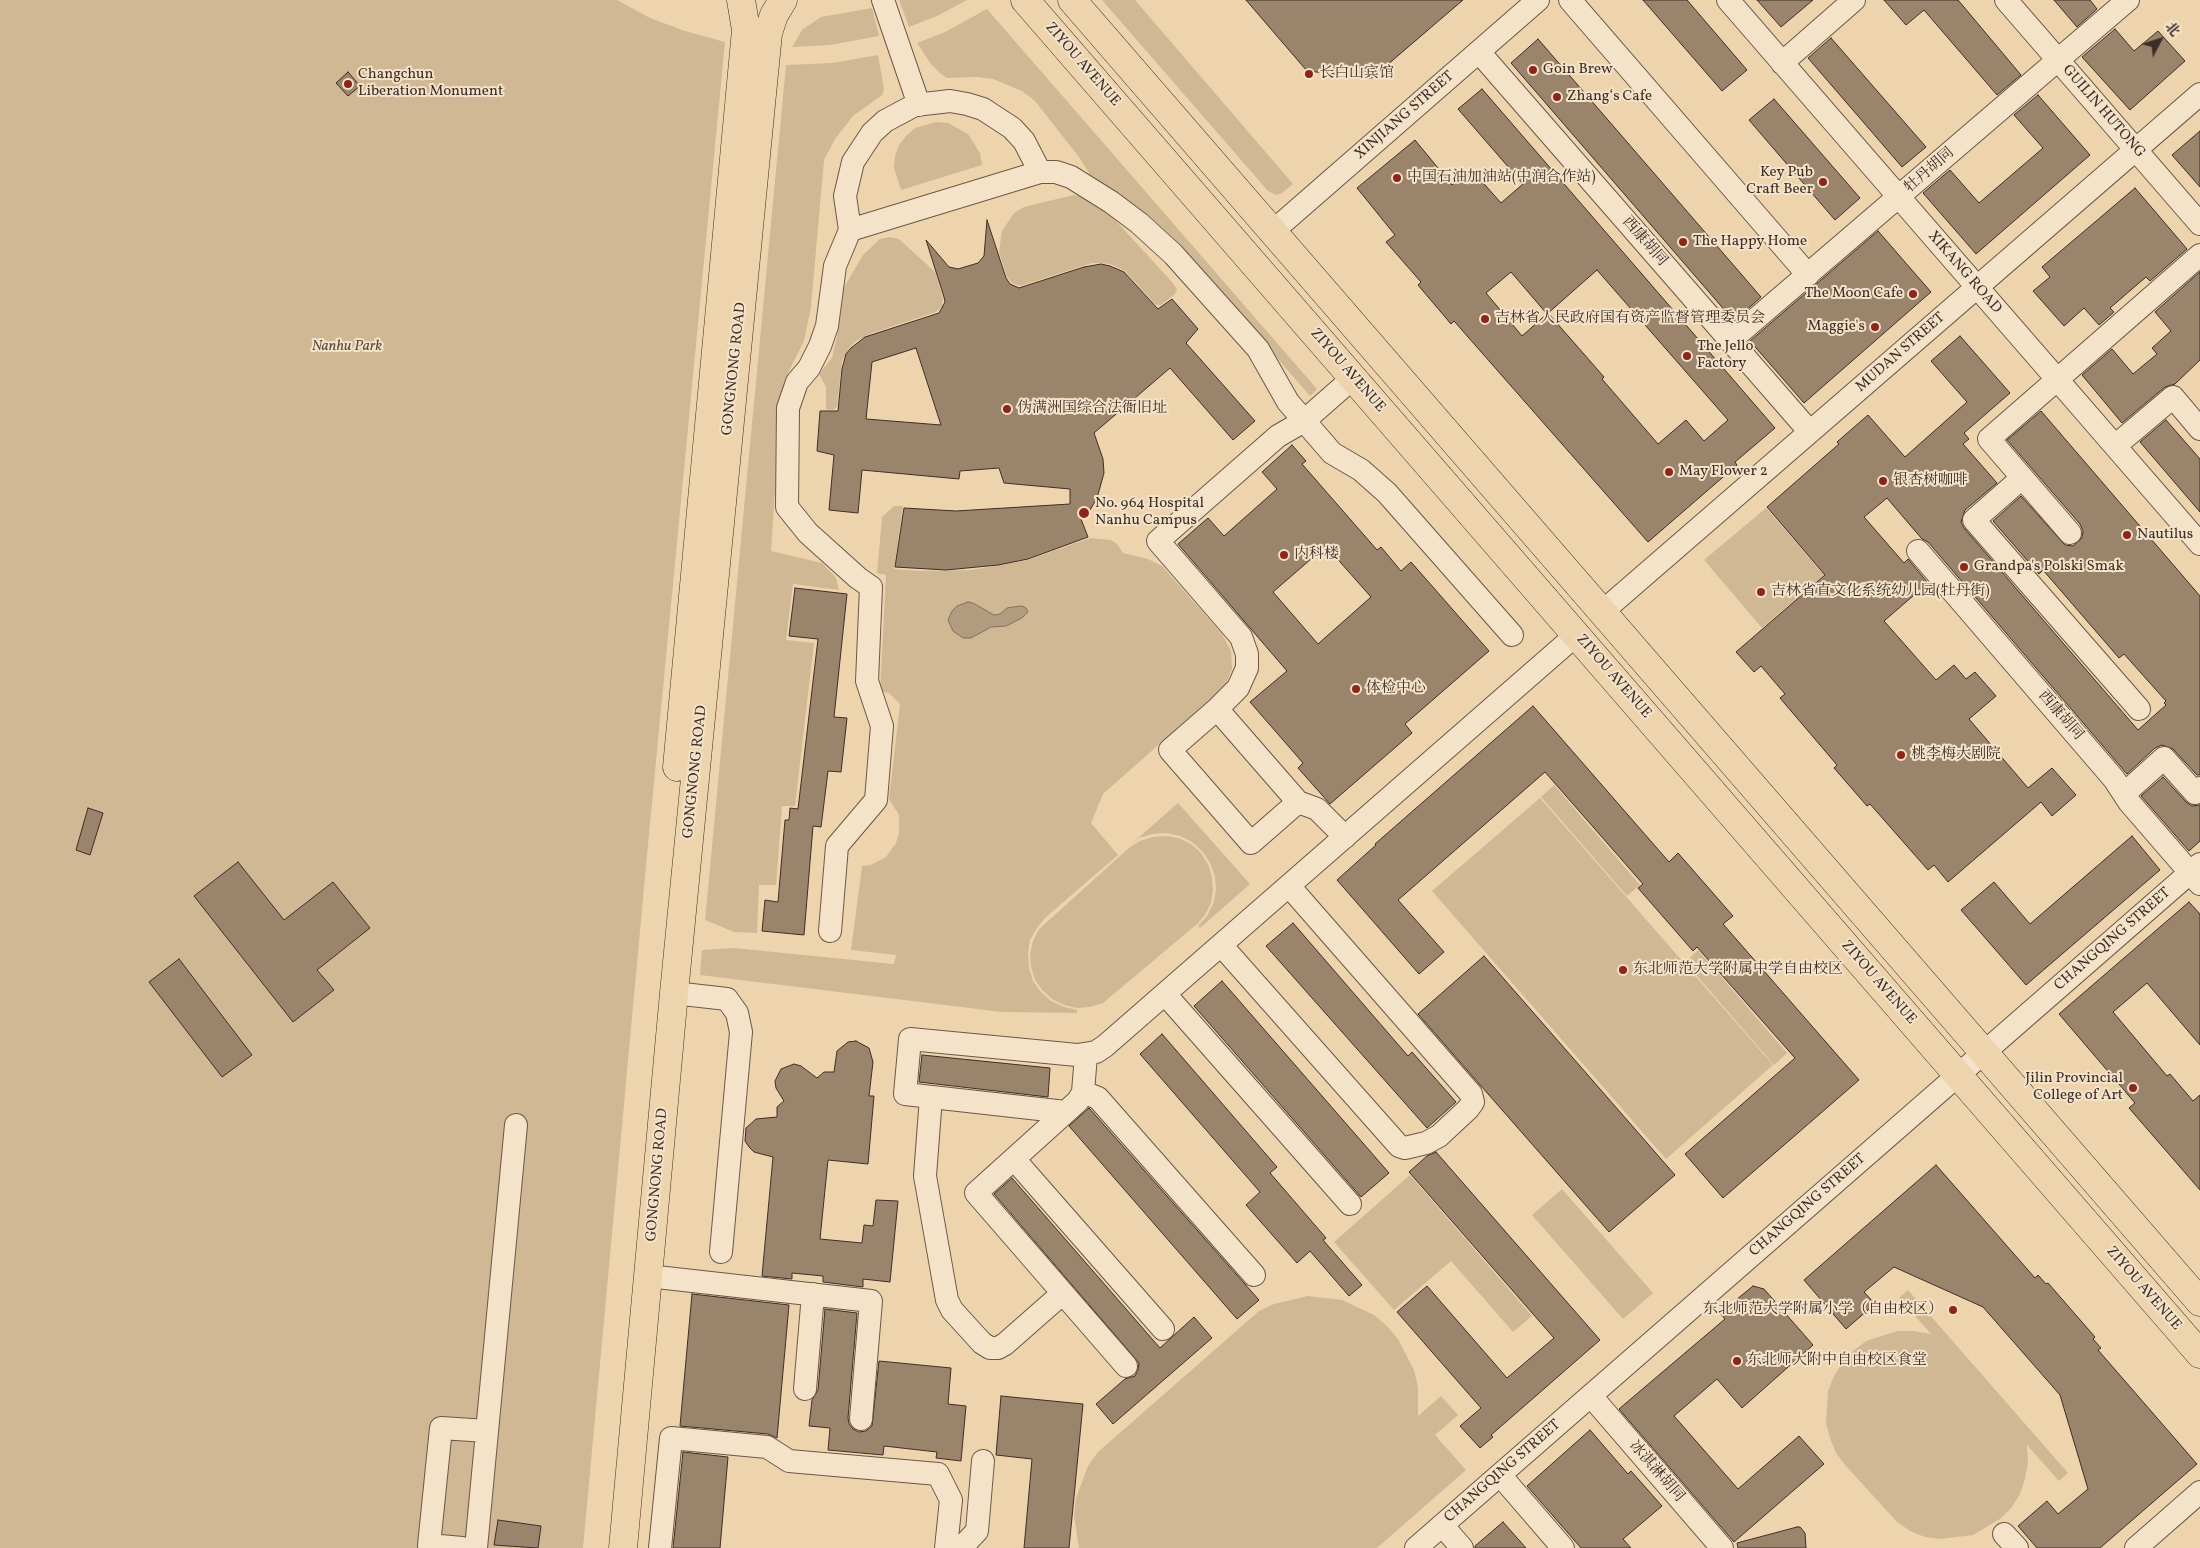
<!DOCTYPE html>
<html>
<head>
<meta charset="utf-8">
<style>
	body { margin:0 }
	#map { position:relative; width:2200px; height:1548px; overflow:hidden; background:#eed4ac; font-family:Vollkorn,"Noto Serif SC",serif }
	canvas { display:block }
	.north { position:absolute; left:2135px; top:15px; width:50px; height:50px; -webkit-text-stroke:4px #f4e3c9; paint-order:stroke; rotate:50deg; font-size:14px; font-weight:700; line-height:20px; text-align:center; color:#3e2e27 }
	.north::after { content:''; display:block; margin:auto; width:18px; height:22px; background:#3e2e27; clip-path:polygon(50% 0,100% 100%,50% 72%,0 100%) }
</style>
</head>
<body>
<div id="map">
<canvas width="2200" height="1548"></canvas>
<div class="north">北</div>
</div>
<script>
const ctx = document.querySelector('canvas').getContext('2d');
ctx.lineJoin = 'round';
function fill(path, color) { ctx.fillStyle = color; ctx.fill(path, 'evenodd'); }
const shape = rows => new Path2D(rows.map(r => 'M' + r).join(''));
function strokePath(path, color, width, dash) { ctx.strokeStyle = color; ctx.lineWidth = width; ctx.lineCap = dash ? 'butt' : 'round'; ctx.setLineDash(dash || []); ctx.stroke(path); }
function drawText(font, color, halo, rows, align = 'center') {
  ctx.font = font + ' Vollkorn,"Noto Serif SC",serif'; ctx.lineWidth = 4; ctx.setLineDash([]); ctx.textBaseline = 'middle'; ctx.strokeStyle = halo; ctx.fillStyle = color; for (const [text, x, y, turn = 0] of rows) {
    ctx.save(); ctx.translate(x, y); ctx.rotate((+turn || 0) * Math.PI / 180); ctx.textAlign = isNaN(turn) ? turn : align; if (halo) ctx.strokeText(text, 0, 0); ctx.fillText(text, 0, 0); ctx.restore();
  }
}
fill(shape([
	[0,0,617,0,650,18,685,31,725,42,647,855,583,1548,0,1548],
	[899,0,967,0,937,16,909,27],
	[1102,0,1135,0,1293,184,1282,193,1276,195,1268,191],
	[872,8,879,36,830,45,792,47,802,30,821,17],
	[987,9,1317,389,1310,396,1171,236,1150,217,1092,178,1079,157,1035,101,1022,91,993,79,977,77,947,78,941,74,931,64,917,43,945,32],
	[878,55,884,89,882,95,853,116,835,139,824,160,811,307,804,341,785,379,781,400,771,551,822,563,836,578,839,590,793,584,786,640,814,643,795,806,782,806,776,885,759,885,757,933,734,932,705,920,786,65,832,63],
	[937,122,948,123,968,134,980,153,982,165,901,190,894,168,895,156,899,145,906,136,915,128],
	[1074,195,1091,198,1105,209,1172,282,1177,289,1175,294,1161,305,1156,305,1125,271,1110,264,1101,263,1092,263,1020,286,1012,283,1007,277,999,252,1002,231,1014,213,1024,207],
	[890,237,899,239,935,272,943,298,942,306,936,312,872,333,856,341,850,347,842,361,837,407,833,410,826,409,826,387,819,374,832,358,838,332,843,289,863,255,880,239],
	[894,506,903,506,894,569,920,571,972,570,1028,560,1090,538,1111,540,1117,544,1123,553,1148,559,1162,566,1222,634,1231,651,1232,669,1225,686,1103,794,1091,823,1118,855,1045,918,1037,928,1030,940,1028,953,1029,967,1033,981,1041,992,1051,1001,1064,1007,1077,1010,1077,1013,1002,1012,700,975,702,950,734,948,894,964,896,955,851,950,862,866,871,865,886,857,896,843,899,834,899,815,889,799,900,704,889,693,880,691,886,575,877,573,882,517],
	[973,603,994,615,1000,614,1013,607,1022,606,1026,608,1028,612,1022,618,1006,626,991,627,978,633],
	[1766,508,1824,575,1762,628,1704,560],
	[1554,785,1640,885,1627,896,1541,797],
	[1540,798,1773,1065,1666,1159,1432,891],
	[1178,803,1250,884,1200,928,1198,926,1207,916,1213,904,1216,890,1215,876,1210,863,1203,852,1192,842,1180,836,1166,833,1153,834,1139,838,1129,846],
	[1166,836,1179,838,1191,844,1201,853,1208,864,1212,877,1213,890,1211,903,1205,915,1197,924,1103,1003,1090,1007,1077,1008,1064,1005,1052,999,1043,991,1035,980,1031,967,1030,954,1033,941,1039,929,1130,847,1140,841,1153,837],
	[1698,950,1787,1053,1774,1065,1685,962],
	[1410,1175,1532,1316,1513,1332,1451,1261,1394,1310,1334,1242],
	[1562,1189,1653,1293,1623,1319,1532,1215],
	[1908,1290,2068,1473,2059,1481,2027,1445,2028,1463,2025,1479,2020,1494,2011,1508,2000,1519,1973,1535,1941,1539,1925,1537,1910,1531,1897,1522,1846,1466,1836,1453,1830,1438,1826,1423,1828,1391,1834,1376,1842,1363,1853,1351,1866,1341,1897,1331,1913,1331,1931,1334,1899,1298],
	[1308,1296,1342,1300,1374,1315,1387,1326,1398,1339,1414,1370,1418,1387,1418,1416,1441,1396,1458,1415,1435,1435,1466,1470,1377,1548,1079,1548,1074,1516,1076,1498,1088,1466,1098,1452,1259,1311,1274,1304]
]), '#d0b895');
const water = shape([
	[968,602,973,603,994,615,1000,614,1007,608,1013,607,1022,606,1026,608,1028,612,1022,618,1006,626,991,627,971,638,963,638,953,631,948,620,952,611,957,606,968,602]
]);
fill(water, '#b29c7f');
strokePath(water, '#84705c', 1);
const building = shape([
	[1246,0,1463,0,1372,78,1307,71,1246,0],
	[1643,0,1687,0,1747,70,1722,91,1643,0],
	[1757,0,1813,0,1781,27,1757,0],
	[1884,0,1958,0,2021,75,1997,95,1924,10,1906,25,1884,0],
	[2054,0,2090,0,2097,9,2077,27,2054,0],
	[2115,29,2134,51,2158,31,2185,61,2130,110,2082,57,2115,29],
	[1831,38,1926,147,1902,167,1808,58,1831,38],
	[1538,39,1761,297,1734,321,1511,63,1538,39],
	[348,72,360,86,348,96,336,83,348,72],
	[1482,89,1775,428,1735,462,1737,465,1648,542,1454,321,1451,324,1418,285,1421,282,1386,242,1395,235,1357,188,1415,140,1452,185,1471,169,1501,203,1523,184,1458,109,1482,89],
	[1597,270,1728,420,1704,441,1686,420,1658,444,1602,379,1604,377,1548,313,1522,336,1486,293,1511,272,1547,314,1597,270],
	[2038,95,2090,155,1976,254,1923,193,1950,170,1979,203,2043,148,2014,115,2038,95],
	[1774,99,1860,198,1835,220,1749,120,1774,99],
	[2200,131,2200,187,2172,155,2200,131],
	[2135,188,2187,249,2150,281,2146,277,2110,308,2114,312,2099,325,2084,308,2064,326,2033,291,2050,277,2042,267,2135,188],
	[987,220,1006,278,1010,284,1019,288,1084,267,1101,264,1110,266,1124,272,1158,309,1172,299,1198,329,1186,343,1255,421,1233,440,1170,368,1094,433,1103,459,1104,473,1097,498,1090,510,1079,514,1088,537,1028,559,998,565,946,570,895,567,904,508,956,511,1070,504,1070,489,1004,483,999,468,960,471,959,479,862,470,858,513,829,510,834,455,817,451,820,411,838,411,842,369,846,354,851,348,865,337,939,313,945,302,944,297,926,240,949,267,958,269,978,263,984,256,987,220],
	[916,348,941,425,866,419,872,362,916,348],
	[1878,231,1931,292,1804,403,1750,341,1878,231],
	[2200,272,2200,360,2175,384,2165,387,2122,423,2082,375,2112,349,2133,374,2157,354,2152,348,2171,331,2155,312,2200,272],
	[1960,336,2010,393,1964,433,1969,439,1963,444,1997,483,1965,510,1961,522,1964,528,2138,730,2166,705,2164,703,2166,701,2124,654,2119,658,2043,570,2039,574,1993,521,2021,496,2065,545,2073,546,2082,538,2083,531,2080,524,2007,440,2041,411,2200,596,2200,775,2197,775,2173,749,2162,745,2155,748,2127,774,1928,542,1922,539,1887,498,1864,517,1904,563,1908,559,1928,583,1884,621,1936,680,1954,665,1966,679,1975,672,1996,696,1969,719,2028,788,2052,768,2076,795,2052,816,2041,802,1948,882,1934,865,1928,870,1870,804,1867,806,1834,768,1837,765,1780,698,1785,694,1761,666,1754,672,1736,652,1825,575,1767,507,1839,444,1837,442,1868,415,1905,457,1967,402,1931,361,1960,336],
	[2166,420,2200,459,2200,512,2140,442,2166,420],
	[1292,445,1306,461,1302,464,1377,550,1381,547,1401,571,1411,562,1489,651,1405,724,1412,733,1330,804,1298,768,1303,763,1250,702,1287,671,1178,544,1208,518,1224,536,1277,489,1262,472,1292,445],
	[1326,546,1371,597,1318,644,1273,592,1326,546],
	[795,588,847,594,834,717,847,718,841,772,828,771,821,827,813,826,804,935,762,931,765,900,778,902,785,820,789,820,790,808,798,809,818,639,789,636,795,588],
	[1533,706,1669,862,1678,853,1733,916,1723,924,1859,1080,1723,1198,1685,1154,1795,1058,1697,947,1693,951,1638,888,1643,884,1545,772,1398,900,1444,952,1419,974,1337,880,1376,845,1375,844,1533,706],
	[2163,777,2186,802,2192,806,2200,805,2200,841,2189,851,2141,796,2163,777],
	[88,808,103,813,90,855,76,850,88,808],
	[2132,836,2160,870,2026,985,1961,910,1994,882,2030,924,2132,836],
	[238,862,284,920,333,882,370,928,317,970,334,990,293,1022,194,896,238,862],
	[2189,902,2200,914,2200,1045,2147,983,2113,1012,2167,1076,2170,1074,2193,1101,2200,1095,2200,1190,2129,1108,2135,1103,2059,1014,2189,902],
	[1293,923,1408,1056,1412,1052,1456,1102,1427,1128,1266,946,1293,923],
	[1484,956,1675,1175,1609,1232,1418,1014,1484,956],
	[179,959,252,1055,222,1077,149,982,179,959],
	[1222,981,1389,1173,1361,1197,1194,1006,1222,981],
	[1162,1034,1277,1167,1270,1173,1326,1238,1323,1240,1362,1285,1349,1296,1310,1251,1297,1263,1246,1205,1260,1192,1140,1054,1162,1034],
	[856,1041,869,1048,873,1062,869,1096,874,1096,868,1164,828,1160,820,1239,862,1243,864,1225,873,1226,876,1200,898,1201,890,1282,863,1279,863,1287,823,1282,823,1276,792,1273,792,1279,762,1276,773,1157,754,1152,749,1147,745,1141,746,1128,756,1119,777,1117,777,1107,784,1101,776,1088,775,1081,781,1069,794,1064,801,1066,817,1078,824,1072,834,1072,837,1051,848,1042,856,1041],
	[922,1055,1050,1068,1048,1097,919,1082,922,1055],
	[1089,1108,1259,1300,1237,1319,1069,1126,1089,1108],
	[1436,1152,1600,1340,1491,1435,1493,1437,1480,1448,1460,1426,1481,1408,1397,1312,1427,1286,1507,1378,1554,1338,1409,1172,1427,1156,1436,1152],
	[1936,1165,2035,1278,2038,1275,2046,1284,2048,1283,2095,1337,2093,1339,2101,1348,2098,1350,2197,1464,2100,1548,2037,1548,2018,1526,2047,1501,2058,1514,2088,1489,2060,1395,1983,1307,1894,1267,1864,1292,1875,1304,1846,1329,1804,1280,1936,1165],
	[1012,1178,1160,1348,1194,1317,1212,1338,1113,1424,1096,1404,1125,1379,1135,1376,1138,1370,1139,1363,994,1194,1012,1178],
	[1753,1286,1764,1289,1813,1345,1742,1408,1717,1379,1674,1416,1738,1489,1799,1436,1824,1464,1734,1542,1619,1409,1725,1319,1720,1313,1753,1286],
	[692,1294,789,1305,777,1438,768,1434,680,1426,692,1294],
	[825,1309,857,1313,848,1418,849,1424,853,1429,859,1432,866,1431,872,1426,879,1361,951,1368,948,1404,966,1406,961,1461,936,1458,937,1452,884,1446,883,1455,828,1450,830,1428,809,1426,812,1400,818,1390,825,1309],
	[1001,1396,1083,1404,1069,1548,1024,1548,1032,1459,996,1455,1001,1396],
	[1590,1430,1628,1474,1631,1471,1662,1506,1623,1539,1631,1548,1581,1548,1527,1486,1590,1430],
	[683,1452,728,1457,720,1548,673,1548,683,1452],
	[498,1520,541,1526,538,1548,494,1545,498,1520],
	[1503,1522,1526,1548,1475,1548,1475,1546,1503,1522],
	[1797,1527,1800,1527,1805,1533,1806,1548,1738,1548,1737,1543,1797,1527]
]);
fill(building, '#9a846c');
strokePath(building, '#3e2e27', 1);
const minor = shape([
	[883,0,919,105],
	[1570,0,1808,275],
	[1728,0,2200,544],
	[2006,0,2200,224],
	[1479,52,1810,432],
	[1782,63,1854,0],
	[1040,172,1024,141,1012,128,983,109,967,104,950,101,915,105,885,121,872,133,853,162,845,196,850,230,1040,172,1056,172,1071,177,1111,202,1139,223,1173,254,1258,349,1288,402,1332,453,1361,470,1387,493,1512,635],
	[1272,232,1538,0],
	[1730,341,2128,0],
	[2115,446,2173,397,2200,429],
	[2022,478,1974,520,2139,709],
	[2070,533,1989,439,2200,255],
	[1918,551,2114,779,2129,802,2200,884],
	[1602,612,2200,94],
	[1217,709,1298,802,1251,843,1170,750,1217,709,1238,688,1247,668,1247,654,1241,637,1158,541,1278,436,1304,421,1353,378],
	[2124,794,2164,758,2195,793,2200,788],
	[1298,802,1317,809,1345,837],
	[830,931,837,846,876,800,882,726,867,681,871,587,858,578,808,533,787,507,788,408,797,382,809,368,820,346,827,326,835,266,850,230],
	[1221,945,1399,1146,1405,1148,1426,1143,1439,1136,1468,1109,1473,1102,1471,1094,1289,886],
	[674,993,727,999,737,1013,741,1032,721,1252],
	[1165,994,1350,1204],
	[1086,1055,1083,1092,1078,1101,976,1193,1126,1366],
	[1083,1092,1098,1098,1254,1275],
	[931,1097,925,1176,947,1300,952,1310,982,1343,990,1348,998,1348,1005,1344,1063,1293],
	[1066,1112,905,1094,910,1039,1077,1055,1096,1052,1105,1046,1576,635],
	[1014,1159,1163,1329],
	[648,1276,871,1301,861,1419],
	[805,1389,813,1294],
	[1591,1396,1722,1548],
	[1500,1475,1563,1548],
	[1442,1525,1462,1548],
	[2004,1534,2017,1548],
	[462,1548,429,1545,441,1428,487,1431],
	[476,1548,516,1125],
	[660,1548,671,1438,767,1447,789,1461,938,1474,951,1500,946,1548],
	[961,1548,977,1531,983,1461],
	[1416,1548,2200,864],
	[2136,1548,2200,1492]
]);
const major = shape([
	[1025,0,2200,1354],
	[1072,0,2200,1302],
	[677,767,746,30,741,0],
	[623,1548,674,993,768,33,774,15,783,0]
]);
strokePath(minor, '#6a5848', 24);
strokePath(major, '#3e2e27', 29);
strokePath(minor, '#f4e3c9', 22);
strokePath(major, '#eed4ac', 28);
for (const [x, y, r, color] of [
	[1533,70,5,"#8f2418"],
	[1309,74,5,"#8f2418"],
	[348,84,5,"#8f2418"],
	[1557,97,5,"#8f2418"],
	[1397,178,5,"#8f2418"],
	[1823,182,5,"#8f2418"],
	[1683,242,5,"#8f2418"],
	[1913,294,5,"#8f2418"],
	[1485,319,5,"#8f2418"],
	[1875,327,5,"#8f2418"],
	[1687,356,5,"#8f2418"],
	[1007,409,5,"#8f2418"],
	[1669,472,5,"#8f2418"],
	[1883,481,5,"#8f2418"],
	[1084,513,6,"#8f2418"],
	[2127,535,5,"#8f2418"],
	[1284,555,5,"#8f2418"],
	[1964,567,5,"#8f2418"],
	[1761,592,5,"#8f2418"],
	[1356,689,5,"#8f2418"],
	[1901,755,5,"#8f2418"],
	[1623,970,5,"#8f2418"],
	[2133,1088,5,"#8f2418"],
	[1953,1310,5,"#8f2418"],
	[1737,1361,5,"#8f2418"]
]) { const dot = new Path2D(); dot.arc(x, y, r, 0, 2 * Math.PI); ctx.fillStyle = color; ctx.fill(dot); strokePath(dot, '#f4e3c9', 2); }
drawText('15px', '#3e2e27', '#f4e3c9', [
	["ZIYOU AVENUE",1082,65,49],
	["GUILIN HUTONG",2103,112,49],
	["XINJIANG STREET",1405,116,-41],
	["牡丹胡同",1930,171,-41],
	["西康胡同",1644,242,49],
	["XIKANG ROAD",1964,273,49],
	["MUDAN STREET",1901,353,-41],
	["GONGNONG ROAD",735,369,-84],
	["ZIYOU AVENUE",1347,371,49],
	["ZIYOU AVENUE",1613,677,49],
	["西康胡同",2060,716,49],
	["GONGNONG ROAD",696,772,-84],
	["CHANGQING STREET",2113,940,-41],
	["ZIYOU AVENUE",1878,983,49],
	["GONGNONG ROAD",658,1175,-85],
	["CHANGQING STREET",1808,1206,-41],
	["ZIYOU AVENUE",2143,1289,49],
	["CHANGQING STREET",1503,1472,-41],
	["冰淇淋胡同",1656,1472,49]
]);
drawText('15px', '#3e2e27', '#f4e3c9', [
	["Goin Brew",1543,70],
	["长白山宾馆",1319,74],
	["Changchun",358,75],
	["Liberation Monument",358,92],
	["Zhang‘s Cafe",1567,97],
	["Key Pub",1813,173,"right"],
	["Craft Beer",1813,190,"right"],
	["中国石油加油站(中润合作站)",1407,178],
	["The Happy Home",1693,242],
	["The Moon Cafe",1903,294,"right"],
	["吉林省人民政府国有资产监督管理委员会",1495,319],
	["Maggie's",1865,327,"right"],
	["The Jello",1697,347],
	["Factory",1697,364],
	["伪满洲国综合法衙旧址",1017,409],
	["May Flower 2",1679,472],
	["银杏树咖啡",1893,481],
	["No. 964 Hospital",1095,504],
	["Nanhu Campus",1095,521],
	["Nautilus",2137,535],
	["内科楼",1294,555],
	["Grandpa's Polski Smak",1974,567],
	["吉林省直文化系统幼儿园(牡丹街)",1771,592],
	["体检中心",1366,689],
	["桃李梅大剧院",1911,755],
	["东北师范大学附属中学自由校区",1633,970],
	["Jilin Provincial",2123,1079,"right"],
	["College of Art",2123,1096,"right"],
	["东北师范大学附属小学（自由校区）",1943,1310,"right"],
	["东北师大附中自由校区食堂",1747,1361]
], 'left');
drawText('italic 15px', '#5b4a3d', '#f4e3c9', [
	["Nanhu Park",347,347]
]);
</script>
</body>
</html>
